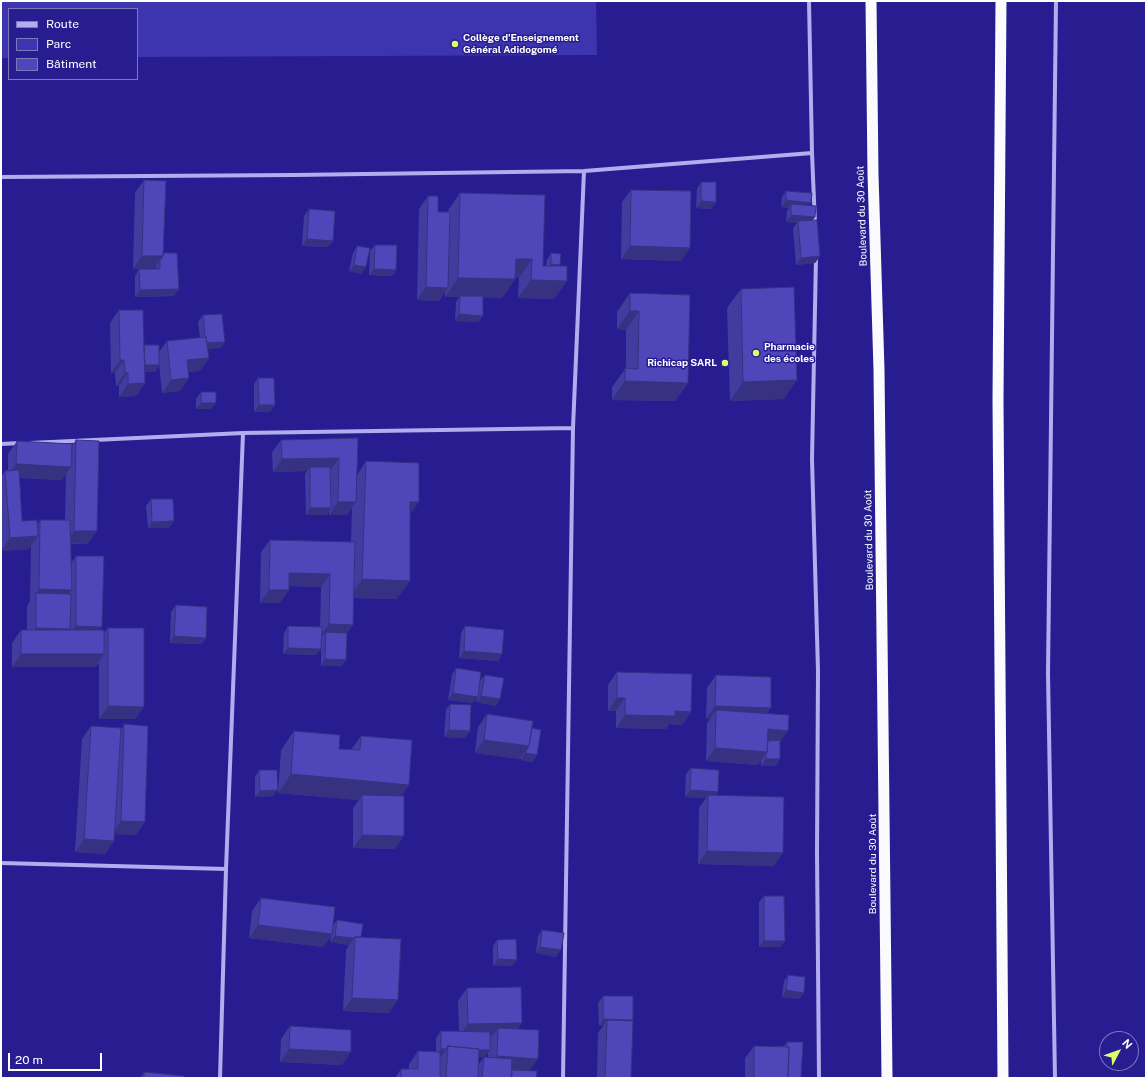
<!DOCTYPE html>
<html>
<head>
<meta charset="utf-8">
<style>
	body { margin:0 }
	#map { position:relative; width:1147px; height:1079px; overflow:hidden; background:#271d91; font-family:"Public Sans",sans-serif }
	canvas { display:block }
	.frame { position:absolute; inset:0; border:2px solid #fff; pointer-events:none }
	.legend { position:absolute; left:8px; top:8px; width:130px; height:72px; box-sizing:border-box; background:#271d91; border:1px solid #7d77bd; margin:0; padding:5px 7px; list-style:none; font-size:12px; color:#fff }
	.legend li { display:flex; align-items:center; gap:8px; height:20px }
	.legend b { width:20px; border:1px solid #7d77bd }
	.north { position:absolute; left:1099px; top:1031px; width:40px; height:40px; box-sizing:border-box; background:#271d91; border:1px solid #7d77bd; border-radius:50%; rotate:49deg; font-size:11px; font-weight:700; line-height:16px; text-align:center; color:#fff }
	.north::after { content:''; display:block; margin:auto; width:14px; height:18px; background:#dcfd6d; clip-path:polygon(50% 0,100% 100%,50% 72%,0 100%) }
	.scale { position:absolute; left:8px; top:1053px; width:94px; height:18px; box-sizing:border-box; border:2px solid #fff; border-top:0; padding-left:5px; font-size:12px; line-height:14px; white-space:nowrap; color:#fff; -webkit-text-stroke:3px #271d91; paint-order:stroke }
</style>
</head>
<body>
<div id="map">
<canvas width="1147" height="1079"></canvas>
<div class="frame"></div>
<ul class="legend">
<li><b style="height:5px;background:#b2aeee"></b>Route</li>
<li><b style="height:11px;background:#3d35b0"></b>Parc</li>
<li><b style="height:11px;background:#4e46b9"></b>Bâtiment</li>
</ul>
<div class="north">N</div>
<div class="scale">20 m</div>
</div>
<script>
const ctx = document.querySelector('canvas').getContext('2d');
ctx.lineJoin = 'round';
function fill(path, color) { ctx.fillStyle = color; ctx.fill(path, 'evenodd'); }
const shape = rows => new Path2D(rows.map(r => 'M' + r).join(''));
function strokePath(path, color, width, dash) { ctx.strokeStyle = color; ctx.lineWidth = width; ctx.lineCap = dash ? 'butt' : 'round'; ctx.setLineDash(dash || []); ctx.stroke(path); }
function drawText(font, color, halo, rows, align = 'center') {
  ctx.font = font + ' "Public Sans",sans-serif'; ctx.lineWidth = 3; ctx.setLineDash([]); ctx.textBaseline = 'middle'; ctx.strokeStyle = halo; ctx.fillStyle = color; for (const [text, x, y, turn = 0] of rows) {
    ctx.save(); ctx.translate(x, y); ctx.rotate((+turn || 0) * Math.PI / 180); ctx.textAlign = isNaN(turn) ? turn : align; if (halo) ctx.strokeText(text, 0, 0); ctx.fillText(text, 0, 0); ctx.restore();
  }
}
fill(shape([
	[1,1,596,1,597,55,137,57,137,9,9,9,9,58,1,58]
]), '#3d35b0');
strokePath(shape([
	[809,1,812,153,815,224],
	[1,177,293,175,584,171,812,153],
	[816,257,812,459,818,671,817,852,819,1078],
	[30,443,243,433,573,428],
	[1,444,21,443],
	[1,863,226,869],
	[220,1078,226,869,243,433],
	[563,1078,573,428,584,171],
	[1055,1078,1048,673,1056,1]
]), '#b2aeee', 4);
strokePath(shape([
	[871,1,873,174,879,370,887,1078],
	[1001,1,998,400,1003,1078]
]), '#fafaff', 11);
fill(shape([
	[144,180,163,253,174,296,135,297,135,276,139,269,156,269,156,266,154,269,133,269,135,193],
	[701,182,716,202,711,209,696,208,697,189],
	[631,190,681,261,621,259,622,202],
	[786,191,809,206,813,220,820,256,815,263,796,265,793,228,797,223,786,222,787,211,789,208,781,207,782,197],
	[460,193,543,266,546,266,547,260,551,253,567,281,554,299,518,298,519,278,515,278,515,279,502,298,483,297,483,316,478,322,455,321,456,302,459,297,445,297,445,292,439,301,417,300,419,209,428,196,438,212,447,212],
	[309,209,328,247,302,246,304,216],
	[375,245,396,270,392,276,369,275,370,251],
	[357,246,362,274,349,271,353,253],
	[741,289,784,399,730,401,727,308],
	[630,293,688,383,675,401,612,400,612,387,626,368,626,330,617,329,617,312],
	[119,310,144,345,159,352,167,341,200,338,198,322,203,315,225,342,220,348,208,349,209,358,200,371,188,372,189,378,180,391,162,393,159,364,159,365,155,372,145,372,145,383,136,396,119,397,119,386,116,386,115,373,111,373,110,323],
	[258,378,275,405,270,412,254,412,254,384],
	[201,392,211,409,196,409,196,399],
	[358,438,357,475,366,461,410,515,397,599,353,598,342,666,321,666,321,642,321,649,316,655,283,654,284,633,288,626,320,627,321,587,289,586,280,603,260,603,261,552,270,540,351,542,352,507,347,515,329,515,329,511,327,515,306,515,305,474,307,471,273,472,272,452,281,440],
	[76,440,88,544,71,544,71,563,76,556,102,627,100,630,104,633,108,628,135,719,99,719,99,663,95,667,12,667,12,643,21,630,27,630,27,606,30,601,31,546,29,549,1,551,1,477,5,471,8,470,8,454,17,441,71,447],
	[66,473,65,520,40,520,37,525,22,521,20,478,62,480],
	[151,499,169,528,148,528,146,506],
	[176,605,206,638,201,644,170,643,171,612],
	[465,626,502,654,498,661,459,658,461,633],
	[456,668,478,695,480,681,485,675,496,706,476,702,477,697,473,703,448,700,452,675],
	[617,672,691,712,682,725,669,724,666,729,616,728,616,711,608,711,608,685],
	[716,675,771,708,767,713,780,743,776,766,761,766,761,761,758,765,706,761,707,723,710,719,706,719,707,688],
	[450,704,470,731,465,738,444,737,446,710],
	[487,714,532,728,537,755,532,762,521,760,521,758,520,759,475,753,478,727],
	[124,724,136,835,115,834,114,841,105,854,75,852,82,739,91,726,121,730],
	[294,731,339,749,351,750,361,736,401,796,395,849,353,848,353,808,359,800,278,793,281,750],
	[691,768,716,796,774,866,698,864,699,808,706,798,685,797,686,774],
	[259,770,273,796,255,797,255,777],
	[764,896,785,941,780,947,759,947,759,902],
	[261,898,333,925,337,920,361,937,389,1013,343,1011,346,950,349,945,330,942,331,936,323,947,249,938,252,911],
	[542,930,556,957,536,953,538,936],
	[497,940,517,960,512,966,493,966,493,946],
	[788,975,804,993,799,999,782,997,784,981],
	[467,988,518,1029,529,1071,536,1078,395,1078,401,1069,409,1069,409,1064,418,1051,436,1052,436,1038,441,1031,459,1031,458,1001],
	[488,1052,488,1058,484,1057,478,1065,479,1057,485,1057],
	[603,996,633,1020,632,1021,631,1078,597,1078,598,1033,603,1026,599,1026,598,1003],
	[290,1026,342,1065,280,1062,281,1039],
	[787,1042,801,1078,745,1078,745,1058,754,1046,784,1046],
	[144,1072,184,1078,140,1078]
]), '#433c9f');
fill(shape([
	[786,200,811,203,807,209,791,204,789,208,781,207],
	[701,201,716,202,711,209,696,208],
	[791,215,815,217,811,223,798,221,797,223,786,222],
	[307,239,333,241,328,247,302,246],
	[630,246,690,248,681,261,621,259],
	[142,256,163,256,154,269,133,269],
	[820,256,815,263,796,265,801,258],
	[516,259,532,259,519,278,503,277],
	[551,264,560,265,556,271,546,271],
	[354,265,366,267,362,274,349,271],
	[374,269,396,270,392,276,369,275],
	[458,278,515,279,502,298,460,297,460,296,459,297,445,297],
	[531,280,567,281,554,299,518,298],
	[426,287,448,288,439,301,417,300],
	[179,289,174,296,135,297,140,290],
	[630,311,639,311,626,330,617,329],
	[459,314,483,316,478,322,455,321],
	[225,342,220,348,201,350,206,343],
	[209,358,200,371,178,373,187,360],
	[120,360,124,360,115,373,111,373],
	[140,365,159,365,155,372,136,372],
	[125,373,128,373,119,386,116,386],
	[189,378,180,391,162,393,171,380],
	[797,380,784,399,730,401,743,382],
	[625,381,688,383,675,401,612,400],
	[145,383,136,396,119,397,128,384],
	[201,403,216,403,211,409,196,409],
	[259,405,275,405,270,412,254,412],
	[339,458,330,471,310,467,307,471,273,472,282,459],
	[16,464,71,467,62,480,7,477],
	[338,502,356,502,347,515,329,515],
	[410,502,419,502,406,520],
	[310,508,331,508,327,515,306,515],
	[174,521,169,528,148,528,152,522],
	[74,531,97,531,88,544,65,543],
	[38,536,29,549,1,551,10,538],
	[289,573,330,574,321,587,280,586],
	[362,579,410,581,397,599,349,598],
	[39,589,72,590,63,603,36,594],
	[269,590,289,590,280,603,260,603],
	[329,624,353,625,344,638,326,632,322,637,320,637],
	[76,626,102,627,93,640,66,639],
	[36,628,70,629,61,642,27,641],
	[174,636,206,638,201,644,170,643],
	[288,648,321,649,316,655,283,654],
	[464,651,502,654,498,661,459,658],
	[21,654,104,654,95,667,12,667],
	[325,659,346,660,342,666,321,666],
	[453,693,478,697,473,703,448,700],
	[481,696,500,699,496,706,476,702],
	[617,698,625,698,616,711,608,711],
	[108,706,144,707,135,719,99,719],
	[715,706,771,708,762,721,716,710,710,719,706,719],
	[675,711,691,712,682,725,669,724,666,729,616,728,625,715],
	[768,729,788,731,779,744,766,743],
	[449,730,470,731,465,738,444,737],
	[484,740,529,746,520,759,475,753],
	[715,748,767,752,758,765,706,761],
	[525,753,537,755,532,762,521,760],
	[766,759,780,759,776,766,761,766],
	[291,774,409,785,396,804,362,795,359,800,278,793],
	[278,790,273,796,255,797,260,791],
	[690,790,718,792,714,799,708,795,706,798,685,797],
	[121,821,145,822,136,835,112,834],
	[362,835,404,836,395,849,353,848],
	[84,839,114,841,105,854,75,852],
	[707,851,783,853,774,866,698,864],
	[258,925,332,934,323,947,249,938],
	[335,936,354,938,349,945,330,942],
	[764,941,785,941,780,947,759,947],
	[540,947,561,950,556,957,536,953],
	[498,959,517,960,512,966,493,966],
	[786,990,804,993,799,999,782,997],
	[352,998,398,1000,389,1013,343,1011],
	[603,1019,633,1020,629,1026,607,1020,603,1026,599,1026],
	[522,1023,513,1035,498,1028,492,1036,459,1037,468,1024],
	[289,1049,351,1052,342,1065,280,1062],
	[441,1049,446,1049,442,1056,436,1056],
	[448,1049,490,1050,485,1057,448,1056],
	[497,1056,538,1059,529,1071,488,1069]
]), '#373182');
const building = shape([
	[144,180,166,181,163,256,142,256,144,180],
	[701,182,716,182,716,202,701,201,701,182],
	[631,190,691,191,690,248,630,246,631,190],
	[786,191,812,193,811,203,786,200,786,191],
	[460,193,545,195,543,266,567,266,567,281,531,280,532,259,516,259,515,279,458,278,460,193],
	[428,196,438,196,438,212,450,212,448,288,426,287,428,196],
	[791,204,816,206,815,217,791,215,791,204],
	[309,209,335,211,333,241,307,239,309,209],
	[817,220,820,256,801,258,798,221,817,220],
	[375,245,397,245,396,270,374,269,375,245],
	[357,246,370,248,366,267,354,265,357,246],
	[163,253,177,253,179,289,140,290,139,269,160,269,160,260,163,256,163,253],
	[551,253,561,254,560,265,551,264,551,253],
	[794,287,797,380,743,382,741,289,794,287],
	[630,293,690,295,688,383,625,381,625,368,638,369,639,311,630,311,630,293],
	[460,296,483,296,483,316,459,314,460,296],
	[119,310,143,310,145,383,128,384,128,373,125,373,124,360,120,360,119,310],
	[222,314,225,342,207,343,206,337,205,337,203,315,222,314],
	[206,337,209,358,187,360,189,378,171,380,167,341,206,337],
	[144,345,159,345,159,365,145,365,144,345],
	[258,378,274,378,275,405,259,405,258,378],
	[201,392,216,392,216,403,201,403,201,392],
	[358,438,356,502,338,502,339,458,282,459,281,440,358,438],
	[76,440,99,441,97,531,74,531,76,440],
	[17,441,72,444,71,467,16,464,17,441],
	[366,461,419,463,419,502,410,502,410,581,362,579,366,461],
	[310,467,330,467,331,508,310,508,310,467],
	[19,470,22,521,37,520,38,536,10,538,5,471,19,470],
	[151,499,173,499,174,521,152,522,151,499],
	[40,520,70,520,72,590,39,589,40,520],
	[270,540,355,542,353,625,329,624,330,574,289,573,289,590,269,590,270,540],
	[76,556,104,556,102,627,76,626,76,556],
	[36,593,71,594,70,629,36,628,36,593],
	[176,605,207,607,206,638,174,636,176,605],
	[288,626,322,627,321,649,288,648,288,626],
	[465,626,504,630,502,654,464,651,465,626],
	[108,628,144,628,144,707,108,706,108,628],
	[21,630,104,630,104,654,21,654,21,630],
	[326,632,347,633,346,660,325,659,326,632],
	[456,668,481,672,478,697,453,693,456,668],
	[617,672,692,674,691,712,675,711,675,716,625,715,625,698,617,698,617,672],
	[485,675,504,678,500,699,481,696,485,675],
	[716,675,771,677,771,708,715,706,716,675],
	[450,704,471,705,470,731,449,730,450,704],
	[716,710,789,715,788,731,768,729,767,752,715,748,716,710],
	[487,714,533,721,529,746,484,740,487,714],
	[124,724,148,726,145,822,121,821,124,724],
	[91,726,121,728,114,841,84,839,91,726],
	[532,728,541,730,537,755,525,753,526,751,529,746,532,728],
	[294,731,340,735,339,749,360,750,361,736,412,740,409,785,291,774,294,731],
	[780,740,780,759,766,759,766,754,767,752,768,741,780,740],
	[691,768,719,770,718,792,690,790,691,768],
	[259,770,277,770,278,790,260,791,259,770],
	[362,795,404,796,404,836,362,835,362,795],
	[708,795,784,797,783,853,707,851,708,795],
	[764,896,784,896,785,941,764,941,764,896],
	[261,898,335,907,332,934,258,925,261,898],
	[337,920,363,924,361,937,355,937,354,938,335,936,337,920],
	[542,930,564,933,561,950,540,947,542,930],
	[355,937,401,939,398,1000,352,998,355,937],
	[516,939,517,960,498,959,497,940,516,939],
	[788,975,805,977,804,993,786,990,788,975],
	[521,987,522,1023,468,1024,467,988,521,987],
	[603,996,633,996,633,1020,603,1019,603,996],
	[607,1020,633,1021,631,1078,605,1078,607,1020],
	[290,1026,351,1030,351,1052,289,1049,290,1026],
	[498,1028,539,1030,538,1059,497,1056,498,1028],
	[441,1031,490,1032,490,1050,479,1050,479,1049,448,1046,446,1049,441,1049,441,1031],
	[787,1042,803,1042,801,1078,788,1078,789,1047,787,1047,787,1042],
	[448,1046,479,1049,478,1078,446,1078,448,1046],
	[754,1046,789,1047,788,1078,754,1078,754,1046],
	[418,1051,440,1052,440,1078,401,1078,401,1069,418,1069,418,1051],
	[484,1057,512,1059,511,1078,482,1078,484,1057],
	[512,1070,537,1071,536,1078,512,1078,512,1070],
	[144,1072,184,1076,184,1078,144,1078,144,1072]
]);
fill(building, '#4e46b9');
strokePath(building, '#373182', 1);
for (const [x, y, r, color] of [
	[455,44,4,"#dcfd6d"],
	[756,353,4,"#dcfd6d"],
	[725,363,4,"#dcfd6d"]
]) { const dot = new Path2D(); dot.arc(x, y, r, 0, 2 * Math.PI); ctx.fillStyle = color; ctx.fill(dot); strokePath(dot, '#271d91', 1.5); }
drawText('bold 10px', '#fff', '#271d91', [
	["Collège d'Enseignement",463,38],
	["Général Adidogomé",463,50],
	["Pharmacie",764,347],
	["des écoles",764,359],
	["Richicap SARL",717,363,"right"]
], 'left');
drawText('10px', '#fff', '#271d91', [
	["Boulevard du 30 Août",862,216,-92],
	["Boulevard du 30 Août",869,540,-91],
	["Boulevard du 30 Août",873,864,-90]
]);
</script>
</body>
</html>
